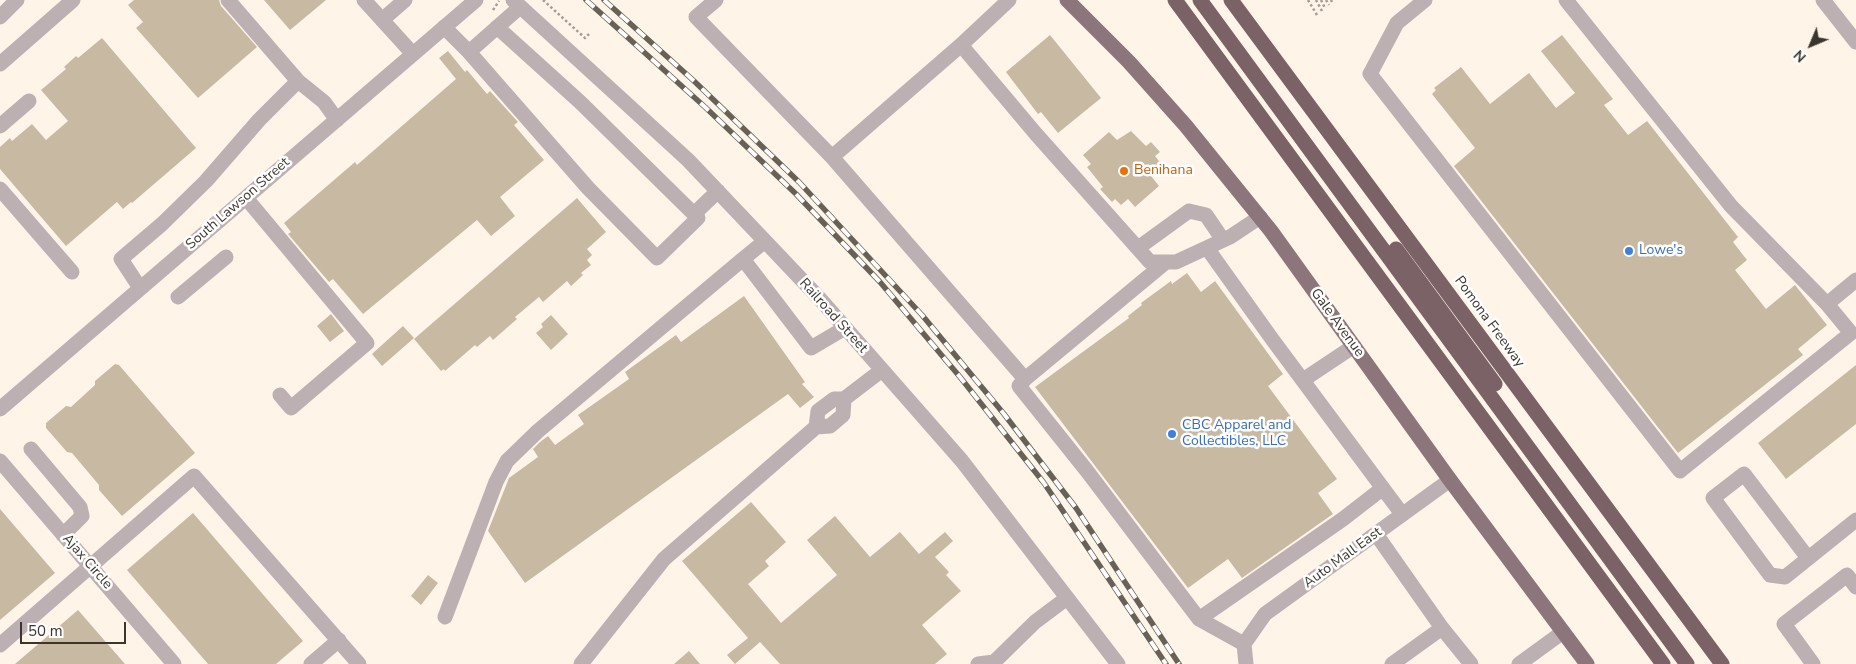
<!DOCTYPE html>
<html>
<head>
<meta charset="utf-8">
<style>
	body { margin:0 }
	#map { position:relative; width:1856px; height:664px; overflow:hidden; background:#fef4e7; font-family:"Nunito Sans",sans-serif }
	canvas { display:block }
	.north { position:absolute; left:1786px; top:20px; width:50px; height:50px; -webkit-text-stroke:4px #fff; paint-order:stroke; rotate:225deg; font-size:14px; font-weight:700; line-height:20px; text-align:center; color:#3b352c }
	.north::after { content:''; display:block; margin:auto; width:18px; height:22px; background:#3b352c; clip-path:polygon(50% 0,100% 100%,50% 72%,0 100%) }
	.scale { position:absolute; left:20px; top:622px; width:106px; height:22px; box-sizing:border-box; border:2px solid #3b352c; border-top:0; padding-left:6px; font-size:15px; line-height:18px; white-space:nowrap; color:#3b352c; -webkit-text-stroke:4px #fff; paint-order:stroke }
</style>
</head>
<body>
<div id="map">
<canvas width="1856" height="664"></canvas>
<div class="north">N</div>
<div class="scale">50 m</div>
</div>
<script>
const ctx = document.querySelector('canvas').getContext('2d');
ctx.lineJoin = 'round';
function fill(path, color) { ctx.fillStyle = color; ctx.fill(path, 'evenodd'); }
const shape = rows => new Path2D(rows.map(r => 'M' + r).join(''));
function strokePath(path, color, width, dash) { ctx.strokeStyle = color; ctx.lineWidth = width; ctx.lineCap = dash ? 'butt' : 'round'; ctx.setLineDash(dash || []); ctx.stroke(path); }
function drawText(font, color, halo, rows, align = 'center') {
  ctx.font = font + ' "Nunito Sans",sans-serif'; ctx.lineWidth = 5; ctx.setLineDash([]); ctx.textBaseline = 'middle'; ctx.strokeStyle = halo; ctx.fillStyle = color; for (const [text, x, y, turn = 0] of rows) {
    ctx.save(); ctx.translate(x, y); ctx.rotate((+turn || 0) * Math.PI / 180); ctx.textAlign = isNaN(turn) ? turn : align; if (halo) ctx.strokeText(text, 0, 0); ctx.fillText(text, 0, 0); ctx.restore();
  }
}
fill(shape([
	[134,0,219,0,221,6,257,47,198,98,136,28,143,22,128,5],
	[264,0,326,0,290,30],
	[1050,35,1101,98,1058,133,1041,112,1038,114,1006,72],
	[1562,35,1613,99,1604,105,1628,135,1647,121,1738,237,1733,242,1747,260,1735,270,1766,309,1795,285,1827,325,1798,349,1803,355,1678,453,1454,166,1475,148,1432,94,1436,90,1434,88,1461,67,1490,104,1529,73,1556,108,1575,93,1541,51],
	[102,38,196,148,132,203,131,202,123,209,117,202,66,246,0,169,0,147,10,138,12,141,32,124,46,140,68,121,41,90,66,69,64,67,76,56,78,58],
	[448,51,465,72,467,70,487,94,490,91,518,122,514,125,544,160,500,197,515,216,491,236,477,220,363,314,333,279,329,282,288,234,291,232,284,223,355,162,357,165,456,79,439,58],
	[1131,131,1146,146,1151,142,1160,152,1155,156,1163,166,1151,176,1159,186,1135,207,1128,199,1121,205,1115,199,1112,202,1100,189,1103,187,1087,167,1091,164,1083,155,1109,132,1117,140],
	[577,198,606,232,587,249,592,255,587,260,591,265,581,273,583,275,571,286,567,281,543,302,539,297,515,317,517,319,493,340,490,336,477,347,475,345,445,371,444,369,441,371,414,339],
	[1187,273,1201,292,1215,281,1283,374,1268,386,1337,479,1318,493,1333,514,1323,521,1242,578,1228,559,1188,588,1035,387,1129,318,1128,316,1142,305,1141,303,1171,281,1172,284],
	[744,296,805,382,802,384,814,397,800,408,788,394,525,583,488,531,509,478,538,457,533,449,540,442,548,436,555,445,584,424,578,415,629,379,625,372,676,335,681,342],
	[331,314,344,331,330,342,317,326],
	[551,315,568,334,551,350,536,333,543,327,541,324],
	[403,326,414,338,382,366,372,354],
	[115,364,119,365,195,453,122,516,99,490,99,485,72,453,67,452,46,428,46,423,66,406,71,407,95,385,95,381],
	[1856,365,1856,424,1786,479,1758,443],
	[751,502,786,542,765,561,769,566,748,584,781,623,837,575,807,540,835,516,870,557,900,532,919,554,945,532,953,541,935,557,949,572,946,575,961,591,922,625,947,654,935,664,780,664,760,642,735,664,727,655,748,638,682,561],
	[0,509,55,573,0,620],
	[193,513,303,641,276,664,208,664,127,570],
	[428,575,438,583,421,605,411,596],
	[78,610,125,664,15,664],
	[689,651,700,664,674,664]
]), '#c8b9a3');
strokePath(shape([
	[543,0,585,38,589,34],
	[1308,0,1317,15],
	[1316,0,1322,11],
	[1321,0,1325,8],
	[1326,0,1329,5],
	[1331,0,1332,2],
	[493,10,499,1]
]), '#a59d92', 2.5, [2.5, 2.5]);
strokePath(shape([
	[364,0,413,54],
	[513,0,688,160,820,299,962,461,1118,664],
	[716,0,696,17,832,157],
	[1009,0,961,45,1036,134,1150,262,1176,262,1230,237,1260,217],
	[1425,0,1397,23,1370,74,1680,471,1851,333,1827,304,1856,280],
	[1566,0,1731,206,1827,304],
	[1823,0,1856,42],
	[0,17,17,0],
	[382,20,405,0],
	[444,27,469,52,520,7],
	[961,45,832,157,1025,379,1166,262],
	[469,52,588,188,657,258,698,218,580,102,497,27],
	[0,64,73,0],
	[298,81,324,102,337,120],
	[0,126,29,101],
	[0,189,72,272],
	[246,198,367,343,291,408,280,395],
	[694,214,718,191],
	[765,241,743,259,811,348,845,328],
	[1138,248,1189,211,1206,215,1223,240],
	[1207,248,1272,339,1402,514],
	[140,288,121,259,162,224,206,181,259,120,298,81,228,0],
	[178,297,226,257],
	[1025,379,1019,386,1087,471,1199,619,1343,519,1383,488],
	[1303,380,1354,346],
	[844,399,843,415,830,426,816,427,818,411,834,399,844,399,882,370],
	[0,409,476,0],
	[31,449,80,507,82,516,63,535],
	[0,461,174,664],
	[1376,534,1442,628],
	[1808,558,1744,474,1713,498,1770,575,1785,577,1856,520],
	[445,617,496,482,507,461,538,431,743,259],
	[1199,619,1244,644],
	[1244,644,1265,614,1450,480],
	[1244,644,1246,664],
	[0,645,194,476,359,664],
	[311,664,339,640],
	[581,664,664,559,816,427],
	[978,664,994,662,1035,622,1067,598],
	[1392,664,1442,628,1471,664],
	[1519,664,1563,632],
	[1813,664,1784,624,1847,575,1856,587]
]), '#bdb0b3', 15);
strokePath(shape([
	[1067,0,1129,62,1186,126,1271,231,1450,480,1587,664]
]), '#8d767b', 15);
strokePath(shape([
	[1175,0,1663,664],
	[1200,0,1687,664],
	[1231,0,1722,664],
	[1396,249,1495,384]
]), '#7b6267', 15);
const rail = shape([
	[586,0,705,107,796,194,880,282,960,377,1044,483,1166,664],
	[604,0,694,81,799,182,922,315,1004,414,1076,508,1179,664]
]);
strokePath(rail, '#686157', 5.5);
strokePath(rail, '#fff', 4, [11]);
for (const [x, y, r, color] of [
	[1124,171,5,"#e8710a"],
	[1629,251,5,"#3f7fe0"],
	[1172,434,5,"#3f7fe0"]
]) { const dot = new Path2D(); dot.arc(x, y, r, 0, 2 * Math.PI); ctx.fillStyle = color; ctx.fill(dot); strokePath(dot, '#fff', 2); }
drawText('14px', '#c56008', '#fff', [
	["Benihana",1134,171]
], 'left');
drawText('14px', '#3b352c', '#fff', [
	["South Lawson Street",238,204,-41],
	["Railroad Street",833,316,48],
	["Pomona Freeway",1489,322,54],
	["Gale Avenue",1337,323,54],
	["Auto Mall East",1343,558,-36],
	["Ajax Circle",87,562,49]
]);
drawText('14px', '#366cbe', '#fff', [
	["Lowe's",1639,251],
	["CBC Apparel and",1182,426],
	["Collectibles, LLC",1182,442]
], 'left');
</script>
</body>
</html>
